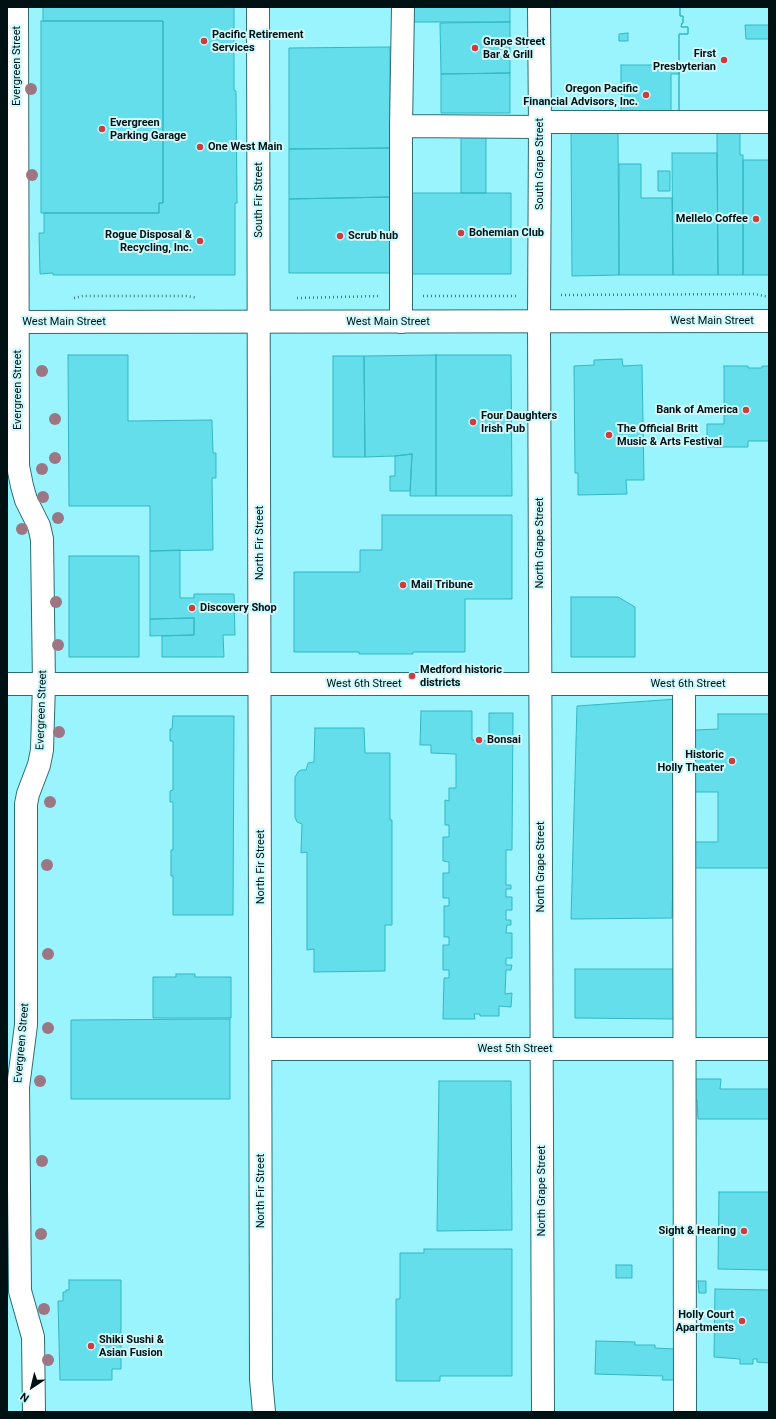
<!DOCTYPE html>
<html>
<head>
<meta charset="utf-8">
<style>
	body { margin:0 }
	#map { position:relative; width:776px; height:1419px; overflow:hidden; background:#99f4fd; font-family:Roboto,sans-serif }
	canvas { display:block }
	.frame { position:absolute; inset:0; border:8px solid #001113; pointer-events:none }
	.north { position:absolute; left:12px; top:1367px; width:40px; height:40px; -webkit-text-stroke:3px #cef9fd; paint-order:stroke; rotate:215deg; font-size:11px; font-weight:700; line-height:16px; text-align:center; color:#001113 }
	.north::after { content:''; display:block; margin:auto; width:14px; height:18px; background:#001113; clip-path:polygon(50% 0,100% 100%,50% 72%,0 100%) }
</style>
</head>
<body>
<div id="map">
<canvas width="776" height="1419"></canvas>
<div class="frame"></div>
<div class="north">N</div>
</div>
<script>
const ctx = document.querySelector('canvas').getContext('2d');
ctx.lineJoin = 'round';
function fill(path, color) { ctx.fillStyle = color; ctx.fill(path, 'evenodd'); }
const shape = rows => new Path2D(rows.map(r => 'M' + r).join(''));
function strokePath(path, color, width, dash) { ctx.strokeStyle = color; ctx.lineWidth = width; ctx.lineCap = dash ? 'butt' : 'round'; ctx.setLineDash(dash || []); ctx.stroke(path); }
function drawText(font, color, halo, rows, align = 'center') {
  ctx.font = font + ' Roboto,sans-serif'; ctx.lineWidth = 4; ctx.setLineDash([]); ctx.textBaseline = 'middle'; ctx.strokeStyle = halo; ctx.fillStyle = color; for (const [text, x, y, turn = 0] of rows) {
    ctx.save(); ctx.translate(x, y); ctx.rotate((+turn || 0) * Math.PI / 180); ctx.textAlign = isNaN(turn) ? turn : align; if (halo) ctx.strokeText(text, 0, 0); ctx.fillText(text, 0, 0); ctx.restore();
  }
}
const building = shape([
	[43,7,234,7,234,90,236,91,237,203,235,203,235,275,53,275,53,273,40,274,39,233,44,233,44,213,159,213,159,203,163,203,163,21,43,21,43,7],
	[409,7,510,7,510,22,409,22,409,7],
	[680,7,769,7,769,25,745,25,746,39,769,39,769,116,679,116,679,34,688,34,688,27,681,27,682,23,683,23,683,16,680,16,680,7],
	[680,7,769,7,769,116,679,116,679,34,688,34,688,27,681,27,682,23,683,23,683,16,680,16,680,7],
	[41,21,163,21,163,203,159,203,159,213,41,213,41,21],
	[510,22,510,73,441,74,440,23,510,22],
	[628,33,628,41,619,41,619,34,628,33],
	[390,47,390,148,289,149,289,48,390,47],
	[621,65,679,65,679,74,671,74,671,115,621,115,621,65],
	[510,73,510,113,441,113,441,74,510,73],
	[571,133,618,133,619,275,572,276,571,133],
	[717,133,740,133,740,155,743,155,743,275,718,275,717,133],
	[461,137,486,137,486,193,461,193,461,137],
	[390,148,390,197,289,199,289,149,390,148],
	[672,153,717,153,718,275,673,275,672,153],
	[743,160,769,160,769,275,743,275,743,160],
	[619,164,641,164,641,198,672,198,673,275,619,275,619,164],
	[658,171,670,171,670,191,658,191,658,171],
	[411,193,511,193,511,274,411,274,411,193],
	[390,197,391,273,289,273,289,199,390,197],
	[68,355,128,355,128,421,212,420,213,453,216,453,216,478,212,478,213,550,150,551,150,506,69,506,68,355],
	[436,355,511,355,512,496,436,496,436,355],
	[436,355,436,496,410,496,412,454,395,456,365,457,364,356,436,355],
	[333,356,364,356,365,457,333,457,333,356],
	[622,359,623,366,642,365,644,480,626,480,627,494,578,495,578,473,575,473,574,366,594,365,594,360,622,359],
	[724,366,748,366,748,368,762,368,762,366,769,366,769,441,748,441,748,447,707,447,707,424,724,424,724,366],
	[412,454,410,491,390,491,390,476,395,476,395,456,412,454],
	[382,515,512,515,512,599,465,599,465,652,413,652,413,654,359,654,359,652,294,652,294,572,360,572,360,550,382,550,382,515],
	[180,550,180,598,194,598,194,594,234,594,235,635,223,635,224,657,162,657,162,636,194,635,194,618,150,619,150,551,180,550],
	[69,556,139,556,139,657,69,657,69,556],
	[571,597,618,597,635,607,635,657,571,657,571,597],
	[194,618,194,635,150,636,150,619,194,618],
	[677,699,672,918,571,919,577,706,677,699],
	[421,711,472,711,472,740,489,741,489,713,513,713,512,850,506,850,506,885,511,885,511,889,506,889,506,897,512,897,512,910,506,910,506,920,511,920,511,925,507,925,506,933,512,933,512,958,506,958,506,965,512,965,511,970,506,970,505,994,512,993,511,1007,499,1006,499,1016,480,1016,480,1014,474,1014,475,1019,443,1019,444,978,449,978,449,970,443,970,443,945,449,945,449,937,444,937,444,906,449,906,449,898,443,898,443,873,449,873,449,862,443,861,443,837,449,837,449,825,445,825,445,800,449,801,449,788,456,788,456,754,431,753,431,745,420,745,421,711],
	[718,714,769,714,769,868,694,868,694,842,718,842,718,792,695,792,695,730,718,729,718,714],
	[173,716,234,716,233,915,173,915,173,876,171,876,171,850,173,850,173,802,170,802,170,791,173,790,173,741,170,741,170,729,172,729,173,716],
	[315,728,364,728,365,753,390,753,390,820,392,820,392,925,385,925,385,971,314,972,314,949,307,950,307,852,301,853,302,824,297,822,295,817,295,777,298,772,301,770,306,770,308,763,314,762,315,728],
	[575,969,674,969,674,1019,575,1018,575,969],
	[176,974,195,974,195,977,231,977,231,1018,153,1018,153,977,176,977,176,974],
	[230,1019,230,1099,71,1099,71,1020,230,1019],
	[694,1079,721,1079,720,1089,769,1089,769,1119,698,1119,697,1100,694,1100,694,1079],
	[439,1081,511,1081,512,1230,437,1231,439,1081],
	[719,1192,769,1192,769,1270,718,1269,719,1192],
	[424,1249,512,1249,512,1376,440,1376,440,1381,396,1381,396,1299,400,1299,400,1253,424,1253,424,1249],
	[616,1265,632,1265,632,1278,616,1278,616,1265],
	[69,1280,121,1280,121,1369,112,1369,112,1380,60,1380,58,1301,63,1301,63,1292,66,1292,66,1290,69,1290,69,1280],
	[698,1281,706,1281,706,1293,699,1293,698,1281],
	[715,1289,769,1290,769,1363,757,1362,757,1359,753,1359,753,1364,740,1364,740,1359,714,1357,715,1289],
	[596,1341,635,1342,635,1345,655,1345,655,1348,675,1349,675,1380,662,1380,663,1376,595,1374,596,1341]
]);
fill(building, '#63deea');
strokePath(building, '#34b7c3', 1);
const minor = shape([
	[17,7,18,466,22,486,26,500,39,526,42,539,44,684,42,750,39,765,28,794,26,804,26,1025,18,1087,20,1291,33,1337,34,1412],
	[258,7,261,1379,264,1412],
	[539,7,540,127,539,321,543,1412],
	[540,122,769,122],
	[401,126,540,127],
	[401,322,401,126,403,7],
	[7,684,769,684],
	[684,684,685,1412],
	[261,1049,769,1049]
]);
const major = shape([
	[7,322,769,321]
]);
strokePath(minor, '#2c6d73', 24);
strokePath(major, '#2c6d73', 24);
strokePath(shape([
	[561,295,755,294,769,297],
	[423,296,518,296],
	[74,298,83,296,187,296,197,298],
	[297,298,380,296]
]), '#477a80', 2.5, [1, 3]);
strokePath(minor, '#fff', 22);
strokePath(major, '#fff', 22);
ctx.fillStyle = '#9c7683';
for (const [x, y] of [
	[31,89],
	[32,175],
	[42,371],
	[55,419],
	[55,458],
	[42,469],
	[43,497],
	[58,518],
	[22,529],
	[56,602],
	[58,645],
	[59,732],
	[50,802],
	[47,865],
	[48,954],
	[48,1028],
	[40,1081],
	[42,1161],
	[41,1234],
	[44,1309],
	[48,1360]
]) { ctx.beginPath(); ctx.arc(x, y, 6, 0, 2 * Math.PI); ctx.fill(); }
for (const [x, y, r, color] of [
	[204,41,4,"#cc3d40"],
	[475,48,4,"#cc3d40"],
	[724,60,4,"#cc3d40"],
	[646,95,4,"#cc3d40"],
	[102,129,4,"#cc3d40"],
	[200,147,4,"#cc3d40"],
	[756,219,4,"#cc3d40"],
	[461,233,4,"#cc3d40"],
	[340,236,4,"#cc3d40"],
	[200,241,4,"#cc3d40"],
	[746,410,4,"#cc3d40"],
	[473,422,4,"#cc3d40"],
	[609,435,4,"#cc3d40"],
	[403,585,4,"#cc3d40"],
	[192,608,4,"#cc3d40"],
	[412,676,4,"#cc3d40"],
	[479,740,4,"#cc3d40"],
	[732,761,4,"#cc3d40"],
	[744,1231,4,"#cc3d40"],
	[742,1321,4,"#cc3d40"],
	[91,1346,4,"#cc3d40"]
]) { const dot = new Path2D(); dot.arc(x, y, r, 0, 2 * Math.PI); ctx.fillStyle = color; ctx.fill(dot); strokePath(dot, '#cef9fd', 1.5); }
drawText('bold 11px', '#001113', '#cef9fd', [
	["Pacific Retirement",212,35],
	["Services",212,48],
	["Grape Street",483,42],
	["Bar & Grill",483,55],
	["First",716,54,"right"],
	["Presbyterian",716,67,"right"],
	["Oregon Pacific",638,89,"right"],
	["Financial Advisors, Inc.",638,102,"right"],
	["Evergreen",110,123],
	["Parking Garage",110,136],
	["One West Main",208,147],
	["Mellelo Coffee",748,219,"right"],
	["Bohemian Club",469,233],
	["Rogue Disposal &",192,235,"right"],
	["Recycling, Inc.",192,248,"right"],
	["Scrub hub",348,236],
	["Bank of America",738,410,"right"],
	["Four Daughters",481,416],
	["Irish Pub",481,429],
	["The Official Britt",617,429],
	["Music & Arts Festival",617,442],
	["Mail Tribune",411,585],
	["Discovery Shop",200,608],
	["Medford historic",420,670],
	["districts",420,683],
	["Bonsai",487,740],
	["Historic",724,755,"right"],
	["Holly Theater",724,768,"right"],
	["Sight & Hearing",736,1231,"right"],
	["Holly Court",734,1315,"right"],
	["Apartments",734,1328,"right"],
	["Shiki Sushi &",99,1340],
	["Asian Fusion",99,1353]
], 'left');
drawText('11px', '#001113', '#cef9fd', [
	["Evergreen Street",17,66,-90],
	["South Grape Street",540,164,-90],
	["South Fir Street",259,200,-90],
	["West Main Street",712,321],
	["West Main Street",64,322],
	["West Main Street",388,322],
	["Evergreen Street",18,390,-90],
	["North Fir Street",260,543,-90],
	["North Grape Street",540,543,-90],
	["West 6th Street",364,684],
	["West 6th Street",688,684],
	["Evergreen Street",42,710,-88],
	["North Fir Street",261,867,-90],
	["North Grape Street",541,867,-90],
	["Evergreen Street",22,1043,-85],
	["West 5th Street",515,1049],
	["North Fir Street",261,1191,-90],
	["North Grape Street",542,1191,-90]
]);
</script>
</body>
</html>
